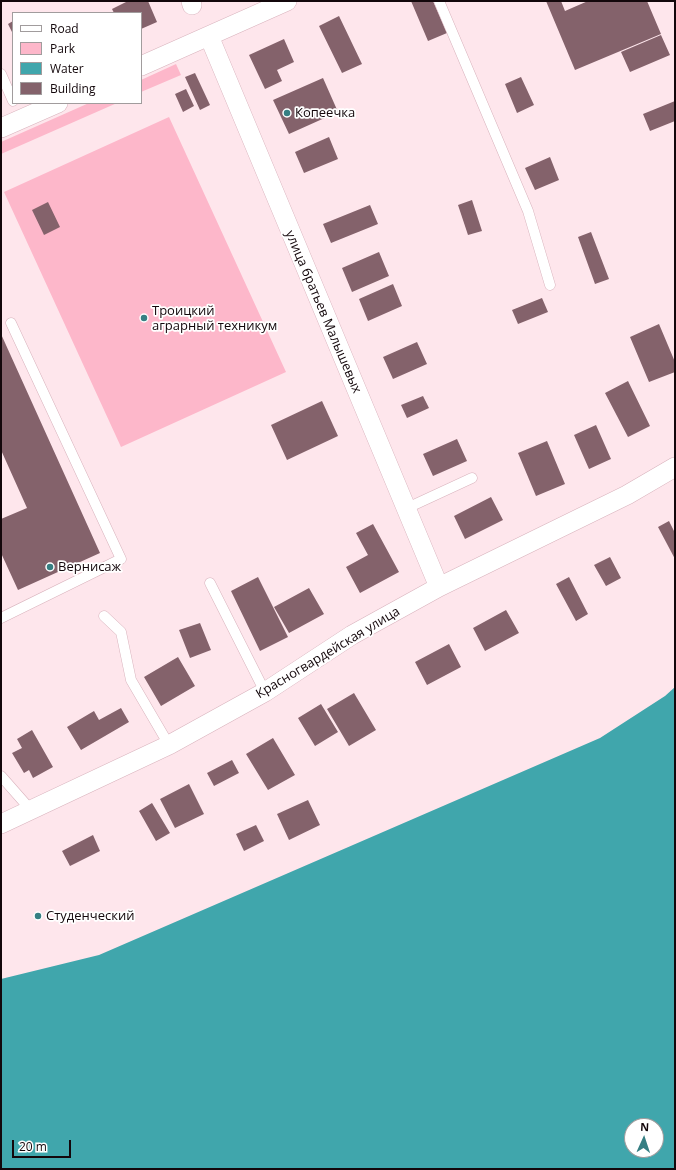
<!DOCTYPE html>
<html>
<head>
<meta charset="utf-8">
<style>
	body { margin:0 }
	#map { position:relative; width:676px; height:1170px; overflow:hidden; background:#fee6ec; font-family:"Open Sans",sans-serif }
	canvas { display:block }
	.frame { position:absolute; inset:0; border:2px solid #13070b; pointer-events:none }
	.legend { position:absolute; left:12px; top:12px; width:130px; height:92px; box-sizing:border-box; background:#fff; border:1px solid #a19c9d; margin:0; padding:5px 7px; list-style:none; font-size:12px; color:#13070b }
	.legend li { display:flex; align-items:center; gap:8px; height:20px }
	.legend b { width:20px; border:1px solid #a19c9d }
	.north { position:absolute; left:624px; top:1118px; width:40px; height:40px; box-sizing:border-box; background:#fff; border:1px solid #a19c9d; border-radius:50%; rotate:3deg; font-size:11px; font-weight:700; line-height:16px; text-align:center; color:#13070b }
	.north::after { content:''; display:block; margin:auto; width:14px; height:18px; background:#367f83; clip-path:polygon(50% 0,100% 100%,50% 72%,0 100%) }
	.scale { position:absolute; left:12px; top:1140px; width:59px; height:18px; box-sizing:border-box; border:2px solid #13070b; border-top:0; padding-left:5px; font-size:12px; line-height:14px; white-space:nowrap; color:#13070b; -webkit-text-stroke:3px #fff; paint-order:stroke }
</style>
</head>
<body>
<div id="map">
<canvas width="676" height="1170"></canvas>
<div class="frame"></div>
<ul class="legend">
<li><b style="height:5px;background:#fff"></b>Road</li>
<li><b style="height:11px;background:#fdb7ca"></b>Park</li>
<li><b style="height:11px;background:#40a6ac"></b>Water</li>
<li><b style="height:11px;background:#84626b"></b>Building</li>
</ul>
<div class="north">N</div>
<div class="scale">20 m</div>
</div>
<script>
const ctx = document.querySelector('canvas').getContext('2d');
ctx.lineJoin = 'round';
function fill(path, color) { ctx.fillStyle = color; ctx.fill(path, 'evenodd'); }
const shape = rows => new Path2D(rows.map(r => 'M' + r).join(''));
function strokePath(path, color, width, dash) { ctx.strokeStyle = color; ctx.lineWidth = width; ctx.lineCap = dash ? 'butt' : 'round'; ctx.setLineDash(dash || []); ctx.stroke(path); }
function drawText(font, color, halo, rows, align = 'center') {
  ctx.font = font + ' "Open Sans",sans-serif'; ctx.lineWidth = 3.5; ctx.setLineDash([]); ctx.textBaseline = 'middle'; ctx.strokeStyle = halo; ctx.fillStyle = color; for (const [text, x, y, turn = 0] of rows) {
    ctx.save(); ctx.translate(x, y); ctx.rotate((+turn || 0) * Math.PI / 180); ctx.textAlign = isNaN(turn) ? turn : align; if (halo) ctx.strokeText(text, 0, 0); ctx.fillText(text, 0, 0); ctx.restore();
  }
}
fill(shape([
	[176,64,181,75,141,92,141,80],
	[89,103,117,103,1,154,1,142],
	[169,117,286,372,121,447,4,192]
]), '#fdb7ca');
fill(shape([
	[675,687,675,1169,1,1169,1,979,99,955,600,738,665,696],
	[632,1126,656,1126,656,1150,632,1150]
]), '#40a6ac');
fill(shape([
	[128,1,148,1,157,22,141,29,141,13,114,13,112,9],
	[411,1,433,1,447,33,428,41],
	[546,1,561,1,565,11,588,1,647,1,661,34,575,70],
	[339,16,362,64,342,73,319,26],
	[13,21,13,34,8,24],
	[661,35,670,55,630,72,621,52],
	[284,39,294,62,277,70,282,81,265,89,249,55],
	[195,73,210,105,200,110,185,77],
	[521,77,534,105,517,113,505,84],
	[323,78,338,112,289,134,273,100],
	[186,89,194,106,183,112,175,94],
	[675,101,675,121,650,131,643,114],
	[329,137,338,159,304,173,295,152],
	[550,157,559,180,535,190,525,168],
	[472,200,482,231,468,235,458,205],
	[48,202,60,227,44,235,32,210],
	[370,205,378,224,331,243,323,224],
	[591,232,609,279,595,284,578,237],
	[379,252,389,276,352,292,342,268],
	[393,284,402,306,368,321,359,299],
	[542,298,548,312,518,324,512,310],
	[659,324,675,362,675,372,649,382,630,337],
	[1,334,100,553,18,590,1,553,1,519,27,508,1,450],
	[417,342,427,364,393,379,383,357],
	[628,381,650,426,628,437,605,393],
	[423,396,429,408,407,418,401,405],
	[322,401,338,436,287,460,271,425],
	[596,425,611,459,589,469,574,435],
	[457,439,467,461,433,476,423,454],
	[547,441,565,484,536,496,518,453],
	[491,497,503,520,465,539,454,516],
	[669,521,675,533,675,559,658,527],
	[373,524,399,572,360,593,346,567,368,555,356,533],
	[610,557,621,578,606,586,594,565],
	[258,577,288,637,260,651,231,591],
	[569,577,588,614,576,621,556,584],
	[309,588,324,614,289,633,274,607],
	[506,610,519,633,485,651,473,628],
	[200,623,211,650,190,658,179,630],
	[449,644,461,667,427,685,415,662],
	[178,657,195,686,161,706,144,677],
	[354,693,376,730,349,746,327,709],
	[321,704,338,732,315,746,298,718],
	[121,708,129,722,81,750,67,727,94,711,99,720],
	[32,730,53,767,33,778,29,770,24,773,12,753,22,748,17,739],
	[273,738,295,775,268,790,246,754],
	[232,760,239,773,214,786,207,773],
	[189,784,204,814,175,828,160,799],
	[308,800,320,825,289,840,277,814],
	[152,803,170,833,156,841,139,811],
	[256,825,264,841,244,851,236,834],
	[93,835,100,851,70,866,62,851]
]), '#84626b');
const lane = shape([
	[439,1,528,211,550,285],
	[1,74,13,101],
	[405,509,472,478],
	[210,583,265,692],
	[104,616,121,632,131,680,169,745],
	[1,618,121,559,11,323],
	[1,776,30,809]
]);
const street = shape([
	[191,1,192,5],
	[209,36,439,587],
	[141,66,287,1],
	[1,128,58,103],
	[1,824,169,745,265,692,352,635,439,587,627,495,675,467]
]);
strokePath(lane, '#d8b2bc', 11);
strokePath(street, '#d8b2bc', 20);
strokePath(lane, '#fff', 10);
strokePath(street, '#fff', 19);
for (const [x, y, r, color] of [
	[287,113,4,"#367f83"],
	[144,318,4,"#367f83"],
	[50,567,4,"#367f83"],
	[38,916,4,"#367f83"]
]) { const dot = new Path2D(); dot.arc(x, y, r, 0, 2 * Math.PI); ctx.fillStyle = color; ctx.fill(dot); strokePath(dot, '#fff', 1.5); }
drawText('13px', '#13070b', '#fff', [
	["Копеечка",295,113],
	["Троицкий",152,311],
	["аграрный техникум",152,326],
	["Вернисаж",58,567],
	["Студенческий",46,916]
], 'left');
drawText('13px', '#13070b', '#fff', [
	["улица братьев Малышевых",323,312,67],
	["Красногвардейская улица",328,653,-31]
]);
</script>
</body>
</html>
